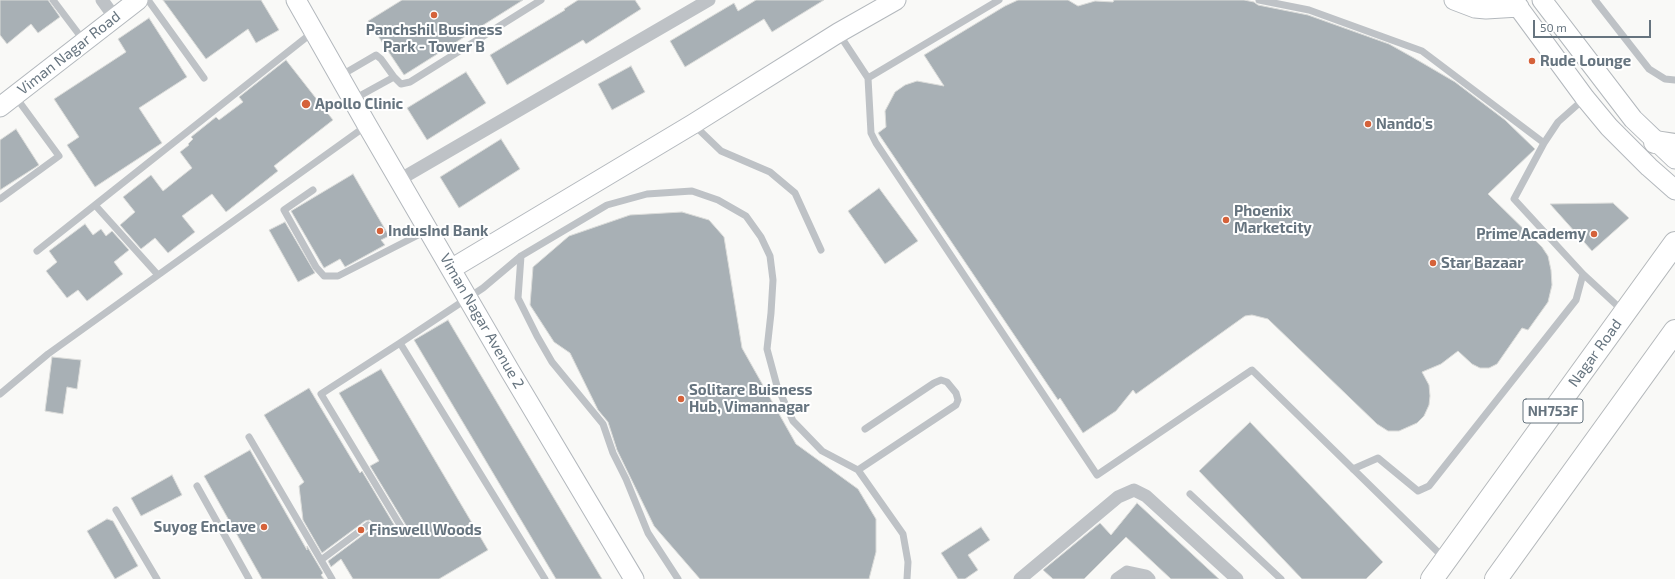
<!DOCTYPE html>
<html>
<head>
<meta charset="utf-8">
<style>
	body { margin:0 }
	#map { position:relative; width:1675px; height:579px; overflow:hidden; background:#f9f9f7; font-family:"Exo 2",sans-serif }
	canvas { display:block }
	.scale { position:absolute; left:1533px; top:20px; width:118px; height:18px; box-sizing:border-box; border:2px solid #66747f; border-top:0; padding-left:5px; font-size:12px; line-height:14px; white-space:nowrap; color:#66747f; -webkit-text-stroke:3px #fff; paint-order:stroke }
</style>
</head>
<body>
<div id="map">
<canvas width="1675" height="579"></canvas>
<div class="scale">50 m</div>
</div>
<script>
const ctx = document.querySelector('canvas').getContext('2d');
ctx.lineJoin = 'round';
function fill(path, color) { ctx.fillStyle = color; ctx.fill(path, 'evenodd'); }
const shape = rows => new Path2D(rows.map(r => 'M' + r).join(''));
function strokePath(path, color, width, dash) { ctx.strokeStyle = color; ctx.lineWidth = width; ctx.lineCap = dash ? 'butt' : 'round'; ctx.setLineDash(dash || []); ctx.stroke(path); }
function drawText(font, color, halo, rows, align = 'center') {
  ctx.font = font + ' "Exo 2",sans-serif'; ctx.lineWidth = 4; ctx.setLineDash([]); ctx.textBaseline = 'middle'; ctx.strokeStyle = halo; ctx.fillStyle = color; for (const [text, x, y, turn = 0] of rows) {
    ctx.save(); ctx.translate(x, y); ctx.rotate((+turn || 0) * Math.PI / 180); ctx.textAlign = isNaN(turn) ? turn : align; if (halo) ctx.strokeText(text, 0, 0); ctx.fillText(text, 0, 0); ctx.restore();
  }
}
const building = shape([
	[0,0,48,0,60,17,38,33,31,24,7,44,0,35,0,0],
	[163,0,261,0,279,30,256,43,248,29,206,59,163,0],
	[402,0,523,0,404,75,368,21,402,0],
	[578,0,635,0,641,9,586,44,583,40,507,85,490,55,565,10,564,9,578,0],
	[756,0,824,0,772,32,764,19,685,67,670,41,734,3,738,11,756,0],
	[1018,0,1068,0,1078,6,1095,1,1113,2,1114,0,1244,0,1254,2,1258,5,1308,15,1389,44,1414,58,1455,82,1505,120,1535,149,1488,194,1542,247,1548,256,1551,270,1552,285,1548,302,1528,330,1522,328,1497,364,1489,368,1480,368,1472,364,1458,351,1441,364,1422,372,1429,385,1430,396,1429,405,1424,416,1417,423,1399,431,1388,431,1377,424,1268,319,1252,315,1245,316,1136,394,1133,390,1116,411,1083,433,1060,398,1058,400,878,133,886,127,885,111,895,92,905,85,917,81,944,86,924,55,1005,6,1018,0],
	[149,18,187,77,139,108,162,143,95,187,67,145,79,137,54,99,126,52,118,39,149,18],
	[286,60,333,120,274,166,278,171,226,212,212,194,182,216,195,232,168,253,155,238,141,249,120,225,135,212,123,197,151,175,163,191,192,168,180,152,189,145,188,144,193,139,191,137,216,117,219,120,243,102,239,97,286,60],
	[631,66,645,92,612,110,598,84,631,66],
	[466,72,486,103,427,140,407,108,466,72],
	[16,129,39,165,0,190,0,140,16,129],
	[501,139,520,169,459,208,440,177,501,139],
	[353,174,389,236,381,240,385,245,345,267,340,259,324,268,291,211,353,174],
	[879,188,918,241,885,264,848,211,879,188],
	[1613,203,1629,218,1592,251,1550,204,1613,203],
	[682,212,709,220,724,237,742,348,796,444,858,489,876,519,876,552,869,579,700,579,654,526,617,450,608,422,598,410,570,353,554,342,530,305,533,267,569,236,630,215,682,212],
	[285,222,315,273,298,282,269,230,285,222],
	[85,224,93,235,101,229,106,236,112,231,129,250,114,262,123,274,87,301,78,290,67,298,46,271,57,262,49,251,85,224],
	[448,320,602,579,556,579,414,340,448,320],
	[52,357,81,360,77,389,67,387,63,414,45,411,52,357],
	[381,369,488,550,439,579,353,579,341,559,331,567,328,561,371,529,373,527,372,522,370,520,365,521,322,553,303,520,299,486,304,482,264,415,309,388,360,473,362,471,399,533,401,535,405,534,408,532,407,527,370,466,379,461,339,393,381,369],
	[1250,422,1383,562,1366,579,1302,579,1199,471,1250,422],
	[250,450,307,550,307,546,323,573,321,575,324,579,262,579,204,476,250,450],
	[172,475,182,495,141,516,131,498,172,475],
	[1137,503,1219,579,1171,579,1126,537,1084,579,1053,579,1043,570,1100,523,1111,535,1137,503],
	[107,519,113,521,138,566,115,579,87,531,107,519],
	[981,527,990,540,968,555,978,570,965,579,958,579,941,553,981,527]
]);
fill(building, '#a8b0b5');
strokePath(building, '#dadbd9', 1);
const secondary = shape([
	[296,0,367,125,510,371,634,579],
	[1454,0,1475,8,1486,9,1519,7],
	[1513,0,1585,98,1609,127,1649,167,1675,190],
	[1542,0,1633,119,1675,159],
	[0,107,138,0],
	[451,269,693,124,838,33,896,0]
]);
const highway = shape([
	[1655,142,1675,145],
	[1432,579,1675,243],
	[1496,579,1675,331]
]);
strokePath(secondary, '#b3b8bd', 21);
strokePath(highway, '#b4b8bb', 24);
strokePath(shape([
	[53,0,84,41],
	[148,0,204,78],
	[1259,0,1309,10,1422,51,1544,143],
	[1595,0,1649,69,1665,79,1675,80],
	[839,34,868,78,871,133,876,143,1097,475,1252,370,1444,558],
	[340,76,376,55,381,59,394,77,401,84,410,82,541,0],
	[868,78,999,0],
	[354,99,394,77],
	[694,125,721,151,770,172,795,193,821,250],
	[313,190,284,210,316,267,324,276,338,276,428,230],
	[0,199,59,156,15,96],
	[95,205,158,275],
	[37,251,313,32],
	[521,256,518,298,537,336,552,362,603,424,613,453,626,479,648,533,678,579],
	[1583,274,1623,311],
	[400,343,321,394,403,530],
	[0,394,48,354,366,126],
	[249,437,332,579],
	[1353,469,1378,458,1418,491,1429,486,1576,300,1583,274,1514,199,1544,143,1558,122,1585,98],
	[858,470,956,405,958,400,956,393,947,382,941,380,934,383,865,429],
	[197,486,249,579],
	[1190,494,1281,579],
	[116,510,157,579],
	[321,560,368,525],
	[545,579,400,343,483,288,521,256,607,205,647,194,692,191,718,200,746,216,761,237,770,256,773,280,771,313,767,349,777,386,793,421,822,451,858,470,903,534,908,562,907,579]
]), '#bec2c6', 7);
strokePath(shape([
	[102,0,115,18],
	[399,180,709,0],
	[1020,579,1118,497,1134,490,1146,496,1237,579],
	[1117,579,1127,572,1146,576,1149,579]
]), '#bec2c6', 13);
strokePath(secondary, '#fff', 19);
strokePath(highway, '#fff', 22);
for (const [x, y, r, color] of [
	[434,15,4,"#d5623a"],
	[1532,61,4,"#d5623a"],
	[306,104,5,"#d5623a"],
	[1368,124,4,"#d5623a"],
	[1226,220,4,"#d5623a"],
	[380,231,4,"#d5623a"],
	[1594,234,4,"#d5623a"],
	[1433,263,4,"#d5623a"],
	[681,399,4,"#d5623a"],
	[264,527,4,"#d5623a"],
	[361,530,4,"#d5623a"]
]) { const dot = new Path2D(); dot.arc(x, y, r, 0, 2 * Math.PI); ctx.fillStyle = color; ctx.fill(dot); strokePath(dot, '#fff', 1.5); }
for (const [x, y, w] of [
	[1553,411,60]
]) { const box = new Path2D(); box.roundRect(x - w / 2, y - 12, w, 24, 3); ctx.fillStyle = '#fff'; ctx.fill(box); strokePath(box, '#66747f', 1); }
drawText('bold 14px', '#66747f', null, [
	["NH753F",1553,411]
]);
drawText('bold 15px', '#66747f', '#fff', [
	["Panchshil Business",434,30,"center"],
	["Park - Tower B",434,47,"center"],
	["Rude Lounge",1540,61],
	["Apollo Clinic",315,104],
	["Nando's",1376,124],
	["Phoenix",1234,211],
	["Marketcity",1234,228],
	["IndusInd Bank",388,231],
	["Prime Academy",1586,234,"right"],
	["Star Bazaar",1441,263],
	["Solitare Buisness",689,390],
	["Hub, Vimannagar",689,407],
	["Suyog Enclave",256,527,"right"],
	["Finswell Woods",369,530]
], 'left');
drawText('15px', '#66747f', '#fff', [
	["Viman Nagar Road",69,53,-38],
	["Viman Nagar Avenue 2",482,321,60],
	["Nagar Road",1595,353,-54]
]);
</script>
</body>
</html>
